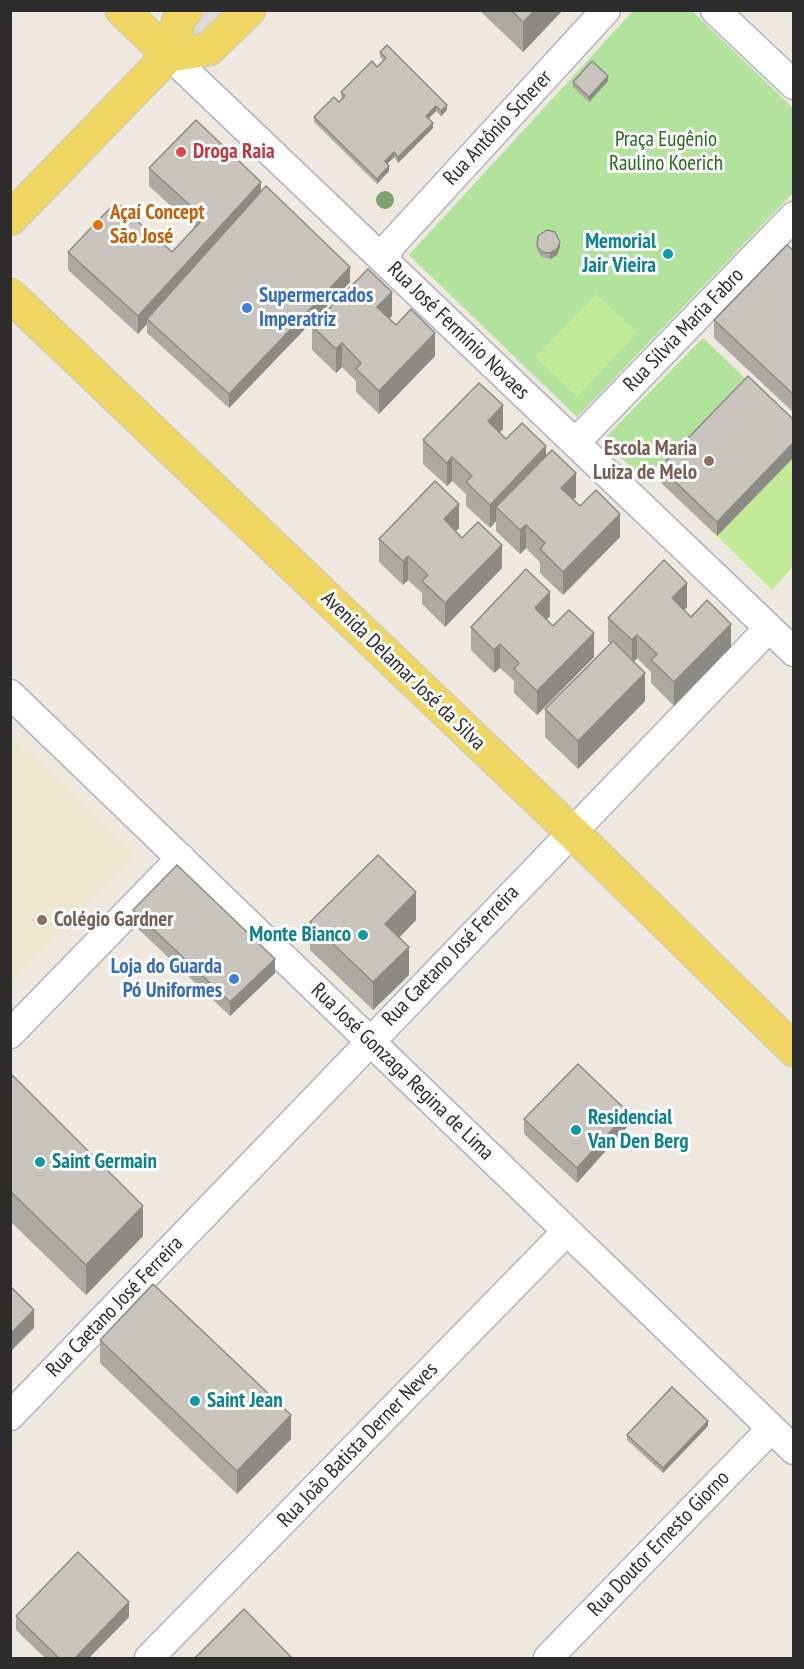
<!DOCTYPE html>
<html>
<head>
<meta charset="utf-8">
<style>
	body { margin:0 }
	#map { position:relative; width:804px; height:1669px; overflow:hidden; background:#eee8df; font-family:"PT Sans Narrow",sans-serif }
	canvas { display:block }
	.frame { position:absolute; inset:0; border:12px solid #2c2c2c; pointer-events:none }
</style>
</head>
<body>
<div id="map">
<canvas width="804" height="1669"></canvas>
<div class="frame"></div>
</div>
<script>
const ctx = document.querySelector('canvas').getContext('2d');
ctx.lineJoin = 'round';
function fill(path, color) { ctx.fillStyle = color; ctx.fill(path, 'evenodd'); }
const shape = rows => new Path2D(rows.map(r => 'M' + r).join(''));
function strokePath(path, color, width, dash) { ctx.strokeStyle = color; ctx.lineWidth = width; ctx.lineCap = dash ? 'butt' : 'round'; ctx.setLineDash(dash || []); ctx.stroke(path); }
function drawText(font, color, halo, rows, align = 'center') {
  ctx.font = font + ' "PT Sans Narrow",sans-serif'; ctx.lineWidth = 6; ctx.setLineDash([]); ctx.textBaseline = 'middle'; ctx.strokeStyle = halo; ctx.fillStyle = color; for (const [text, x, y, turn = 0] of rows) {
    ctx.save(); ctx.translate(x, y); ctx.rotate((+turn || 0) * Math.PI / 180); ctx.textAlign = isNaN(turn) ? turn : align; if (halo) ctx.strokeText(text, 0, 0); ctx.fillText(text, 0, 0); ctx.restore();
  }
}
fill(shape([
	[11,736,135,854,11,985,10,985]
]), '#efe6cf');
fill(shape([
	[633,11,692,11,793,108,793,193,577,417,409,255],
	[703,338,745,378,645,481,603,440]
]), '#b1e39c');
fill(shape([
	[596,294,637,333,577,397,535,357],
	[793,457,793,567,772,590,717,536]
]), '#c3ea98');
fill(shape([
	[198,11,237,11,208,43,187,33]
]), '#dedbd6');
const minor = shape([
	[715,10,794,85],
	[169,55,794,652],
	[385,261,390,246,606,10],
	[575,443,794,216],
	[10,694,794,1450],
	[10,1034,181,858],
	[10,1416,769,628],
	[149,1658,567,1231],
	[548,1658,771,1429]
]);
const major = shape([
	[122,10,169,55],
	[169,55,209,49,249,10],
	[10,219,169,55,179,19,186,10],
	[10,295,597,856,794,1050]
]);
strokePath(minor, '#b2b4bf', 31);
strokePath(major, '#c8c8c8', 35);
strokePath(minor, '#fff', 28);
strokePath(major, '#f0d662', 33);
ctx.fillStyle = '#81a373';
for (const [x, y] of [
	[385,200]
]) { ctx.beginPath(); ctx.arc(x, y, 9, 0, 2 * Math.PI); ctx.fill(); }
fill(shape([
	[479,10,563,10,523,52],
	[380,52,447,110,441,116,436,111,429,118,433,128,398,163,394,157,387,164,389,171,377,184,314,122,314,117,339,102,343,99,341,97,341,92,377,67,384,61,380,57],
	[608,81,589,102,573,87,573,82],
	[149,168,261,192,350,282,229,408,147,333,147,324,138,334,68,270,68,252,172,252,195,228,149,186],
	[538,236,560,247,557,255,550,259,542,257,537,251],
	[794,251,794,413,714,338,714,320],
	[392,316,389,318,396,325,435,356,379,414,356,392,356,381,342,367,336,373,312,350,312,326],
	[794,420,794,457,717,536,660,482,660,467],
	[503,429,499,432,506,439,546,456,576,497,573,500,580,506,620,537,563,595,540,573,540,562,526,548,520,554,496,531,496,521,490,528,466,506,466,494,452,481,447,486,423,464,423,440],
	[459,528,455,531,462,538,502,568,445,627,422,604,422,593,408,580,403,585,379,562,379,539],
	[687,607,684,610,691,617,731,647,674,706,651,683,651,672,637,658,634,662,645,701,578,769,545,737,545,709,610,644,608,641,608,618],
	[550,616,547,619,553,626,594,657,537,715,514,693,514,681,500,668,494,673,471,650,471,627],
	[133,910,275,973,230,1016,133,924],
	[416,920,399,938,409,975,373,1010,310,950,310,922],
	[10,1073,143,1236,86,1295,10,1221],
	[524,1119,628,1126,577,1183,524,1134],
	[100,1340,291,1439,237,1494,100,1363],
	[708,1426,663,1473,627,1440,627,1435],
	[16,1616,129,1617,88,1659,46,1659,16,1630]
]), '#ada9a3');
fill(shape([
	[535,10,563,10,523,52,523,22],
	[608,76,608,81,589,102,589,97],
	[447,105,447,110,441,116,441,111],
	[436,106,436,111,426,121,426,116],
	[433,123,433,128,398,163,398,157],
	[394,152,394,157,385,166,385,161],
	[389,166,389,171,377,184,377,179],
	[261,182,261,200,147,319,147,324,138,334,138,316],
	[560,242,560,247,557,255,550,259,550,253],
	[350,267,350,282,229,408,229,394],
	[392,292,392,316,377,331,377,307],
	[435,333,435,356,379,414,379,391],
	[342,343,342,367,336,373,336,349],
	[503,405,503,429,488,445,488,421],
	[794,442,794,457,717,536,717,522],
	[546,446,546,470,496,507,496,521,490,528,490,505],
	[452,457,452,481,447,486,447,463],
	[576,473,576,497,561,512,561,488],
	[459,504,459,528,444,543,444,519],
	[620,514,620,537,563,595,563,572],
	[526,525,526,548,520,554,520,530],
	[502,545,502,568,445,627,445,603],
	[408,556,408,580,403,585,403,561],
	[687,583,687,607,672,622,672,598],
	[550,592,550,616,535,631,535,608],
	[731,624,731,647,674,706,674,682],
	[594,633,594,657,537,715,537,691],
	[637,635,637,658,632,664,632,640],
	[500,644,500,668,494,673,494,650],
	[645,673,645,701,578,769,578,741],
	[416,892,416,920,385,952,385,924],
	[409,947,409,975,373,1010,373,982],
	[275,959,275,973,230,1016,230,1002],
	[628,1112,628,1126,577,1183,577,1168],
	[143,1206,143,1236,86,1295,86,1265],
	[34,1310,34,1328,10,1352,10,1334],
	[291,1415,291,1439,237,1494,237,1471],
	[708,1421,708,1426,663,1473,663,1468],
	[129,1602,129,1617,88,1659,74,1659]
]), '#8d8a85');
const building = shape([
	[511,10,535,10,523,22,511,10],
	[387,45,447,105,441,111,436,106,426,116,433,123,398,157,394,152,385,161,389,166,377,179,314,117,334,97,339,102,345,96,341,92,372,61,377,67,386,58,380,52,387,45],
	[592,61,608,76,589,97,573,82,592,61],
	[196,120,261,182,138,316,68,252,116,202,172,252,204,218,149,168,196,120],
	[266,186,350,267,229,394,147,319,266,186],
	[547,230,555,232,560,242,557,249,550,253,542,252,537,246,538,236,547,230],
	[787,245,794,251,794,395,714,320,787,245],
	[368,269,392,292,377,307,396,325,411,309,435,333,379,391,356,369,361,363,342,343,336,349,312,326,368,269],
	[748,376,794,420,794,442,717,522,660,467,748,376],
	[479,383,503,405,488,421,506,439,522,423,546,446,490,505,466,482,472,476,452,457,447,463,423,440,479,383],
	[552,450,576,473,561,488,580,506,596,490,620,514,563,572,540,549,545,543,526,525,520,530,496,507,552,450],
	[435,481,459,504,444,519,462,538,478,522,502,545,445,603,422,581,428,575,408,556,403,561,379,539,435,481],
	[664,560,687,583,672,598,691,617,707,600,731,624,674,682,651,660,657,654,637,635,632,640,608,618,664,560],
	[526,569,550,592,535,608,553,626,569,610,594,633,537,691,514,669,519,663,500,644,494,650,471,627,526,569],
	[613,641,645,673,578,741,545,709,613,641],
	[378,855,416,892,385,924,409,947,373,982,310,922,378,855],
	[177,865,275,959,230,1002,133,910,177,865],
	[578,1064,628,1112,577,1168,524,1119,578,1064],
	[10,1073,143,1206,86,1265,10,1191,10,1073],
	[153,1284,291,1415,237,1471,100,1340,153,1284],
	[10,1286,34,1310,10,1334,10,1286],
	[672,1387,708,1421,663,1468,627,1435,672,1387],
	[78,1552,129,1602,74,1659,60,1659,16,1616,78,1552],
	[244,1609,293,1659,194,1659,244,1609]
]);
fill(building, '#c9c5be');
strokePath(building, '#8d8a85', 1.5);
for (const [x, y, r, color] of [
	[181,152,6,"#e0444e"],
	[98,225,6,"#e8710a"],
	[668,254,6,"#0f9aa8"],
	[247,308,6,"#3f7fe0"],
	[709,461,6,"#8d6e63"],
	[42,920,6,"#8d6e63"],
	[363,935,6,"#0f9aa8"],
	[234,979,6,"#3f7fe0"],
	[576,1130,6,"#0f9aa8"],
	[40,1162,6,"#0f9aa8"],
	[195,1401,6,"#0f9aa8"]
]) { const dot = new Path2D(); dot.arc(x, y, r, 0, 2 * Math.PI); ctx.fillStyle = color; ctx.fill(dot); strokePath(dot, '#fff', 2); }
drawText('21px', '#2c2c2c', '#fff', [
	["Rua Antônio Scherer",498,128,-47],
	["Rua Sílvia Maria Fabro",684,330,-46],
	["Rua José Fermínio Novaes",458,331,44],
	["Avenida Delamar José da Silva",403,671,44],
	["Rua Caetano José Ferreira",451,956,-46],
	["Rua José Gonzaga Regina de Lima",402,1072,44],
	["Rua Caetano José Ferreira",115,1307,-46],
	["Rua João Batista Derner Neves",358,1445,-46],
	["Rua Doutor Ernesto Giorno",659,1544,-46]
]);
drawText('21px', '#286a1b', '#fff', [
	["Praça Eugênio",666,140],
	["Raulino Koerich",666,164]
]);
drawText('bold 21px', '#be3a42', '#fff', [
	["Droga Raia",193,152]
], 'left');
drawText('bold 21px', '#c56008', '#fff', [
	["Açaí Concept",110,213],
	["São José",110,237]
], 'left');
drawText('bold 21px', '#0d838f', '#fff', [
	["Memorial",656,242,"right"],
	["Jair Vieira",656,266,"right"],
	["Monte Bianco",351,935,"right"],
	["Residencial",588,1118],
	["Van Den Berg",588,1142],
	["Saint Germain",52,1162],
	["Saint Jean",207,1401]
], 'left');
drawText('bold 21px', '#366cbe', '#fff', [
	["Supermercados",259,296],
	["Imperatriz",259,320],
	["Loja do Guarda",222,967,"right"],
	["Pó Uniformes",222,991,"right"]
], 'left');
drawText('bold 21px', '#785e54', '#fff', [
	["Escola Maria",697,449],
	["Luiza de Melo",697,473],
	["Colégio Gardner",54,920,"left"]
], 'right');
</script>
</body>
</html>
